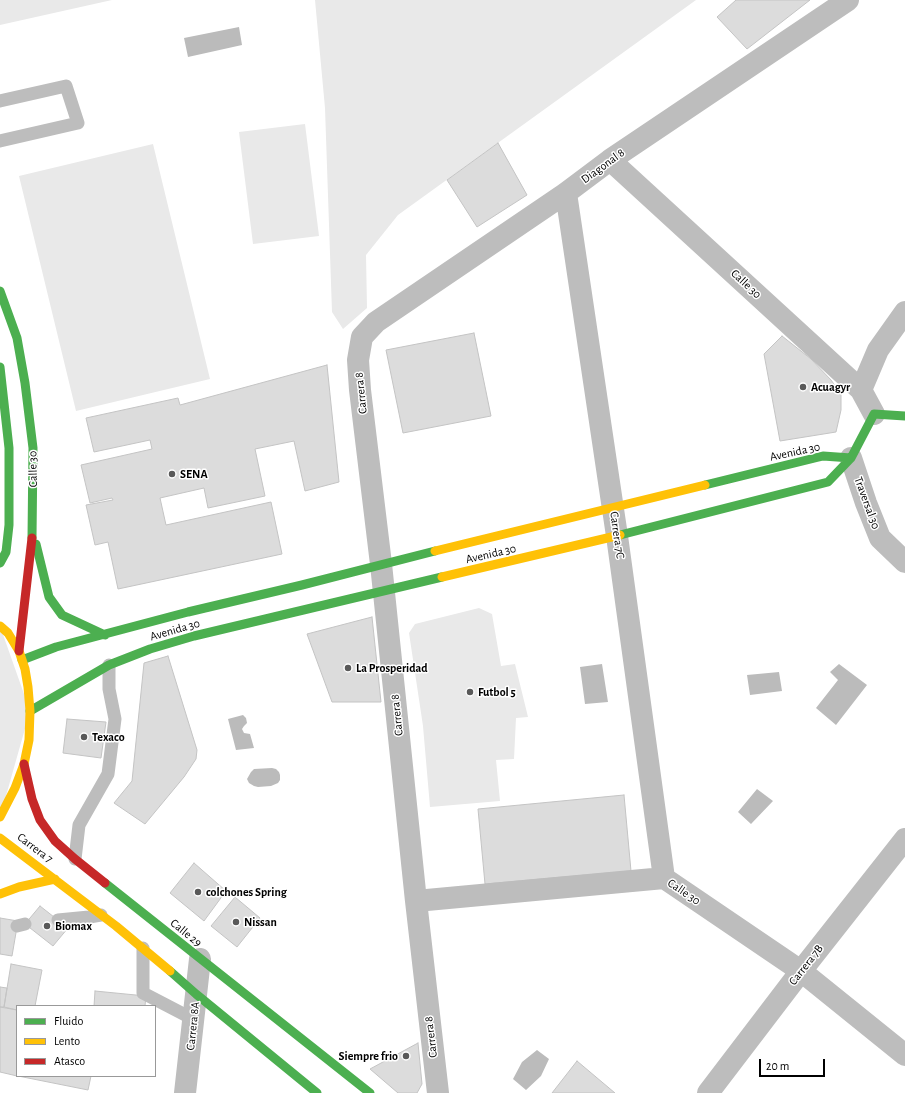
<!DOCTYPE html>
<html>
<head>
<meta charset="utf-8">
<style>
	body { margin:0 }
	#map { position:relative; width:905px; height:1093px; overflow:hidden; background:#fff; font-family:"Alegreya Sans",sans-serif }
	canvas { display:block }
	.legend { position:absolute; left:16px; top:1005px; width:140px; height:72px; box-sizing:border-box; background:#fff; border:1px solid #999; margin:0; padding:5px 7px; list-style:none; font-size:12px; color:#000 }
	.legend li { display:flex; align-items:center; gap:8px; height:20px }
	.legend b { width:20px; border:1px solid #999 }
	.scale { position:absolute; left:759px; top:1059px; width:66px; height:18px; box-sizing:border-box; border:2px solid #000; border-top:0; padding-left:5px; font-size:12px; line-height:14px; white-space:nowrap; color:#000; -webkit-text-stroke:3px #fff; paint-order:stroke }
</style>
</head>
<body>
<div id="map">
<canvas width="905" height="1093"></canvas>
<ul class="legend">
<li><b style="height:5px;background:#4caf50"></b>Fluido</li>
<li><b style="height:5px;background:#ffc107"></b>Lento</li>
<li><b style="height:5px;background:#c62828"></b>Atasco</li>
</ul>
<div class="scale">20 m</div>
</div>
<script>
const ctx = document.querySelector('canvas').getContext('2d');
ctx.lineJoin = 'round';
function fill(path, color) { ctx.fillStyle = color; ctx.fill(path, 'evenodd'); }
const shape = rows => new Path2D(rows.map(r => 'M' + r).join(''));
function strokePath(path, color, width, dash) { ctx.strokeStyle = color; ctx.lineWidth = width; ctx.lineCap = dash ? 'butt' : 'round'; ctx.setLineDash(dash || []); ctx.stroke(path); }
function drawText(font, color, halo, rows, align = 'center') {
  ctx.font = font + ' "Alegreya Sans",sans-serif'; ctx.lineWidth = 3; ctx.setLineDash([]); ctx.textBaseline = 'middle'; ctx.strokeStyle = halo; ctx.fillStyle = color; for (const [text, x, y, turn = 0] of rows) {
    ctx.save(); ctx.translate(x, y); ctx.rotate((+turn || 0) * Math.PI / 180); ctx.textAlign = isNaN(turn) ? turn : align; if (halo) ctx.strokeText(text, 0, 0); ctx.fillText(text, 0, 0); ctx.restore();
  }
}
fill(shape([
	[0,0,112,0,0,25],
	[315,0,696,0,398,215,366,255,367,308,343,329,332,312,325,108],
	[305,124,319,236,253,244,239,132],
	[153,144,210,379,76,411,19,176],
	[479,608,492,614,501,666,515,664,528,717,516,718,514,759,496,760,500,801,430,807,423,726,409,633,415,624],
	[0,626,30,711,0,817]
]), '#e9e9e9');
fill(shape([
	[239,27,242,45,188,57,184,38],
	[602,664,608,702,585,704,580,667],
	[839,664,867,685,836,725,816,708,838,680,830,672],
	[779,672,782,691,750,695,747,675],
	[243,715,246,718,247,723,244,726,242,729,244,733,250,734,254,748,236,750,228,719],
	[272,768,276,769,279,772,280,775,280,780,278,783,271,786,258,787,254,786,249,783,247,779,251,772,254,769],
	[757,789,773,801,751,824,738,812],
	[537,1050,549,1059,541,1076,526,1090,513,1079,522,1062]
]), '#bbb');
const building = shape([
	[736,0,810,0,747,49,717,17,736,0],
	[498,143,527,195,477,227,447,180,498,143],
	[474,333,491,416,403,433,386,350,474,333],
	[782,336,811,359,831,380,841,394,841,410,836,432,780,441,764,354,782,336],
	[327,365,339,482,305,491,294,441,255,449,265,496,208,508,204,488,160,498,166,525,271,502,282,554,118,589,108,542,95,545,86,505,113,500,112,498,90,503,81,465,152,449,150,440,94,452,86,418,178,398,180,405,327,365],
	[372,617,381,702,332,702,307,634,372,617],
	[168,656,197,750,196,759,184,777,145,824,114,803,132,781,144,663,168,656],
	[67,719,106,722,101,758,63,753,67,719],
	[624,795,631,871,485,884,478,809,624,795],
	[194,863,226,891,204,921,170,893,194,863],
	[235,897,260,918,237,947,211,926,235,897],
	[40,906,68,928,53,946,25,924,40,906],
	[0,918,18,921,12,956,0,954,0,918],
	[11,964,42,970,35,1006,17,1006,17,1010,4,1007,11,964],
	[0,987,7,988,4,1007,0,1007,0,987],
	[95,991,146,996,145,1006,94,1006,95,991],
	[0,1007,17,1010,17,1076,0,1072,0,1007],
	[418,1043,422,1084,417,1093,398,1093,370,1069,418,1043],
	[577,1061,615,1093,552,1093,577,1061],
	[18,1076,91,1076,88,1090,18,1076]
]);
fill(building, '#dcdcdc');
strokePath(building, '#c4c4c4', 1);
strokePath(shape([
	[0,101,66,86,78,123,0,141],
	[75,859,79,825,108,774,115,719,109,689,109,665],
	[58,920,89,917,101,915],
	[17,926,25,924],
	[143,948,143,993,193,1019]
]), '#bdbdbd', 13);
strokePath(shape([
	[610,160,861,390,874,414],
	[566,193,617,536,664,878],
	[861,390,878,350,905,312],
	[851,458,866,503,880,538,905,562],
	[416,901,664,878,801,971,905,1055],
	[185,1093,200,959],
	[438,1093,416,901,381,564,360,390,358,360,362,337,376,322,566,193,610,160,848,0],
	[708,1093,801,971,905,839]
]), '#bdbdbd', 22);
strokePath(shape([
	[0,291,17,338,25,383,33,448,32,538],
	[0,367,9,448,9,525,6,552,0,563],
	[705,485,823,456,851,458],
	[620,535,828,482,851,458,874,414,905,416],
	[36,544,49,597,62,615,105,635],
	[22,660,56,647,188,612,302,585,435,551],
	[30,711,109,665,150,649,194,636,442,577],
	[105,883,370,1093],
	[170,971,196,994,317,1093]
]), '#4caf50', 9);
strokePath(shape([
	[435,551,705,485],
	[442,577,620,535],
	[0,626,8,633,19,651,25,669,28,687,30,711,29,740,24,764,15,788,0,817],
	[0,838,116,926,170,971],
	[0,894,19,887,55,879]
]), '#ffc107', 9);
strokePath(shape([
	[19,651,32,538],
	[24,764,32,799,40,820,55,841,75,859,105,883]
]), '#c62828', 9);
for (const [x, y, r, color] of [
	[803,387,4,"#595959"],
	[172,474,4,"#595959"],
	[348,668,4,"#595959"],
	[470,692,4,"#595959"],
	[84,737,4,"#595959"],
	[198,892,4,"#595959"],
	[236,922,4,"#595959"],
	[47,926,4,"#595959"],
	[406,1056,4,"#595959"]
]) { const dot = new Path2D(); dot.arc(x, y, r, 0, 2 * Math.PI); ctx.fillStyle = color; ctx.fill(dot); strokePath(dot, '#fff', 1.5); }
drawText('12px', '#000', '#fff', [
	["Diagonal 8",603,166,-36],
	["Calle 30",746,284,43],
	["Carrera 8",361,393,-96],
	["Avenida 30",795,452,-12],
	["Calle 30",33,469,-91],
	["Traversal 30",867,503,70],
	["Carrera 7C",617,535,82],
	["Avenida 30",491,554,-13],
	["Avenida 30",175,630,-16],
	["Carrera 8",397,715,-96],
	["Carrera 7",35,848,37],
	["Calle 30",684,892,34],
	["Calle 29",186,933,39],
	["Carrera 7B",806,965,-52],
	["Carrera 8A",193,1026,-84],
	["Carrera 8",431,1037,-97]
]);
drawText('bold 12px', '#000', '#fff', [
	["Acuagyr",811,387],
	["SENA",180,474],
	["La Prosperidad",356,668],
	["Futbol 5",478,692],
	["Texaco",92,737],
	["colchones Spring",206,892],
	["Nissan",244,922],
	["Biomax",55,926],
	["Siempre frio",398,1056,"right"]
], 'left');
</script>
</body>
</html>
